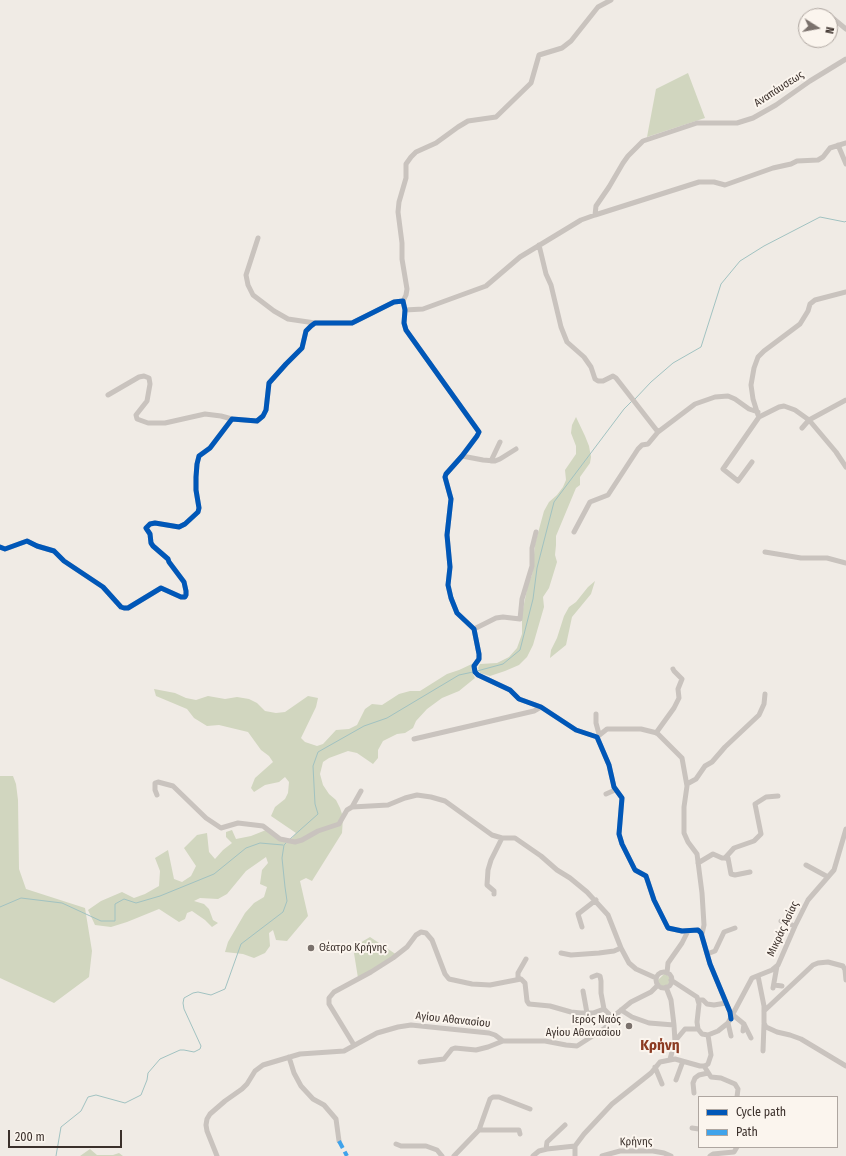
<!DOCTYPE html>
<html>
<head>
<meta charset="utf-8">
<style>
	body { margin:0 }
	#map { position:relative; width:846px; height:1156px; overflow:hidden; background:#f0ebe5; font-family:"Fira Sans Condensed",sans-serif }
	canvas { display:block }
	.legend { position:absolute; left:698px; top:1096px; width:140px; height:52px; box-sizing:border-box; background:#fbf5ee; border:1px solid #aea6a0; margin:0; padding:5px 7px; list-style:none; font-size:12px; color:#3b302b }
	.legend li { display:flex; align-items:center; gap:8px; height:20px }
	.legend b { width:20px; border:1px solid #aea6a0 }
	.north { position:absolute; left:798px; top:8px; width:40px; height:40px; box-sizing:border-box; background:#fbf5ee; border:1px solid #aea6a0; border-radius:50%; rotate:101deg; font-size:11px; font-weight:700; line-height:16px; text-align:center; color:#3b302b }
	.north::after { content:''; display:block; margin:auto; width:14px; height:18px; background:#7a716c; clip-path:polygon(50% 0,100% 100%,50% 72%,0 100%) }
	.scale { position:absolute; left:8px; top:1130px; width:114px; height:18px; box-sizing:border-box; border:2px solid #3b302b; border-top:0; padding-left:5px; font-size:12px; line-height:14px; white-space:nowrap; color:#3b302b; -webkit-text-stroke:3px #fbf5ee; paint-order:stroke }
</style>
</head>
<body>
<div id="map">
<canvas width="846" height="1156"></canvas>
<ul class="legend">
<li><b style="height:5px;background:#0057b8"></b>Cycle path</li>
<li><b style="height:5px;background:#3fa3eb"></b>Path</li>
</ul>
<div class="north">N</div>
<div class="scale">200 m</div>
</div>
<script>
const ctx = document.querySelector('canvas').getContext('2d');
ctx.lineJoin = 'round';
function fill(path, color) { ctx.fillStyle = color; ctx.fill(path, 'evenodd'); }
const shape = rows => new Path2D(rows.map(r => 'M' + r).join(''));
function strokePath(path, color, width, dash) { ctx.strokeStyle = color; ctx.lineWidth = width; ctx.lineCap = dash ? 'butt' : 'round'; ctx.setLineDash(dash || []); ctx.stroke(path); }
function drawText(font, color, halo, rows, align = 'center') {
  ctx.font = font + ' "Fira Sans Condensed",sans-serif'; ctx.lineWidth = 4; ctx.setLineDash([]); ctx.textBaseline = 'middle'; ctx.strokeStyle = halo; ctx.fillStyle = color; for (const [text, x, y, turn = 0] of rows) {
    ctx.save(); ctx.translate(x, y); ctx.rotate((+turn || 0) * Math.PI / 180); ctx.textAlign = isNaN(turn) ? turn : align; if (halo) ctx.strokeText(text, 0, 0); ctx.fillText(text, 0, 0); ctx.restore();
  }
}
fill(shape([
	[688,73,705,118,647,137,656,89],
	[576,417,585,436,589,446,591,457,590,463,580,477,580,485,576,488,556,536,556,545,555,555,557,562,549,588,543,597,544,607,533,645,527,657,519,665,505,671,490,676,480,673,478,668,480,664,497,663,509,657,517,648,522,634,522,614,528,584,532,575,535,544,544,511,549,502,557,495,563,487,566,480,565,470,576,454,576,446,571,433,572,425],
	[595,581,591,594,572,617,566,645,550,658,551,650,557,638,564,616,569,607,576,602,588,587],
	[474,663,473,674,475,678,459,691,442,698,427,709,416,721,413,728,405,733,397,734,383,741,378,750,378,758,373,764,357,753,348,751,329,758,323,762,320,774,323,785,329,794,336,800,340,808,343,817,342,833,312,881,306,878,300,881,308,916,287,941,276,940,273,930,269,933,270,946,265,953,254,958,243,954,225,952,228,942,245,913,254,903,264,897,267,887,260,884,262,870,268,863,266,857,246,871,227,894,218,899,200,898,194,901,204,904,209,909,213,920,218,923,212,927,205,920,192,911,187,913,185,919,179,922,159,909,127,922,111,927,95,925,88,910,101,901,122,892,134,898,145,894,159,886,160,871,155,858,168,850,174,879,182,882,191,876,196,866,184,848,197,835,207,833,209,852,215,859,223,850,232,843,226,837,226,832,232,830,236,839,251,836,266,830,286,841,292,838,296,833,271,816,275,807,285,799,288,793,289,782,285,777,279,782,265,785,254,792,251,788,255,778,273,762,269,756,261,750,248,732,219,725,207,726,194,718,187,709,156,696,154,689,175,693,186,698,196,700,208,696,225,699,237,697,249,699,257,703,265,711,276,713,285,712,308,696,318,698,316,707,301,738,305,742,317,746,323,744,336,730,349,729,357,725,365,709,372,704,382,705,399,694,410,691,420,691,447,674,459,670],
	[0,776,13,776,16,784,18,800,19,869,26,889,85,908,92,951,89,977,54,1003,0,978],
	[370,937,397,955,358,978,353,947],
	[665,973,670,978,670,981,667,986,662,986,658,983,658,980],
	[90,1149,97,1155,113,1155,119,1153,123,1156,80,1156]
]), '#d1d6bf');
strokePath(shape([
	[635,399,651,382,673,363,701,347,721,284,740,261,764,246,820,217,845,222,846,221],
	[477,671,503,664,520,650,533,599,537,568,554,502,624,409,632,401],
	[290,839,318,814,315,804,313,766,318,752,364,726,387,718,459,675,473,672],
	[0,907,21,898,62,903,101,921,115,921,115,904,124,899,136,903,160,896,214,874,246,848,260,843,283,845],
	[56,1156,61,1127,81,1111,88,1097,96,1095,125,1103,141,1095,147,1080,148,1073,160,1059,180,1050,184,1050,194,1052,200,1049,201,1046,184,1009,183,1003,184,998,193,993,198,992,211,995,225,989,241,944,283,912,287,901,285,887,282,858,284,845,286,843]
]), '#a1c2c1', 1);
strokePath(shape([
	[829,15,846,29],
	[838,145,846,164],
	[595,215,596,206,609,187,623,163,628,156,643,141,697,123,737,123,753,118,776,105,810,81,846,59],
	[258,238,246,275,248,285,253,295,274,311,288,319,315,323],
	[539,245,546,274,551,285,561,327,567,342,584,357,591,367,595,379,598,381,603,381,613,376,616,378,658,432],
	[403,301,406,295,407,289,402,259,402,243,398,212,399,202,406,178,406,164,411,157,416,152,436,143,458,127,468,121,496,117,531,83,539,55,562,48,571,41,598,7,611,0],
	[405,310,423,309,486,286,520,257,581,220,595,215,699,182,714,182,725,185,773,168,791,164,797,161,818,160,823,157,830,148,846,143],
	[108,395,139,377,144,376,149,378,150,384,147,401,136,415,137,419,148,423,165,423,205,414,221,416,232,419],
	[758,415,753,399,751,385,754,368,758,357,764,351,800,324,808,311,810,304,815,300,846,292],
	[802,428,809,420,846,400],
	[462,456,483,460,495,461,500,459,516,449],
	[491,461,500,442],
	[752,462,738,481,723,469,759,417,779,407,784,406,795,410,809,420,836,452,846,467],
	[574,532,590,502,608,495,638,449,642,445,648,444,658,432,695,404,715,397,728,396,735,399,749,409,758,412],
	[0,547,5,549,27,541,37,546,54,551,64,561,103,587,121,607,124,608,128,608,161,588,181,597,185,597,186,595,186,591,184,582,169,562,168,559,153,546,151,543,150,534,146,528,150,524,155,523,179,527,185,524,198,512,199,508,196,490,196,477,197,464,199,456,210,448,232,419,257,421,263,416,266,410,269,383,286,364,302,348,306,331,311,326,315,323,352,323,394,302,403,301,405,310,404,323,406,330,479,432,477,436,462,456,446,474,445,477,451,499,447,535,450,567,448,585,451,598,457,613,474,629,479,654,479,659,474,666,475,672,478,675,510,690,519,699,541,707,576,730,597,737,609,765,614,787,622,798,619,834,622,844,635,870,646,876,654,900,668,928,682,931,698,930,701,933,710,964,730,1012,731,1019],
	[765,552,801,558,827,558,846,563],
	[474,629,496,618,503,617,520,619,522,599,532,566,532,548,536,532],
	[596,714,596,723,599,734],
	[656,733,674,708,679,698,678,689,682,679,674,671,673,669],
	[597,737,607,729,641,729,657,733,682,758,687,786,684,807,684,833,688,842,697,854,702,893,704,925,702,934],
	[414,739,534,711,541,707],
	[687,784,696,779,705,766,712,762,725,747,759,715,764,704,765,694],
	[606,794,615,790],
	[157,795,155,790,155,783,158,782,173,786,206,818,221,828,238,823,263,826,280,839,295,842,302,840,318,831,339,824,347,810,352,807,388,805,405,798,417,795,431,797,445,801,492,835,502,838,515,838,541,856,557,870,570,878,587,892,608,915,621,948,629,963,636,969,656,978],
	[352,807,361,791],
	[725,858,734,848,754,841,761,834,755,804,766,797,778,796],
	[698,863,713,854,722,858,728,858,731,874,735,875,750,872],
	[806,865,828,877],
	[494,894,494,891,487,885,488,870,491,860,502,838],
	[781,921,795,926],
	[582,927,578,914,596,900],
	[561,953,571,955,599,953,614,951,621,948],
	[707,954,715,951,724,932,735,928],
	'656 980a8 8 0 1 1 16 0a8 8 0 1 1-16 0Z',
	[667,973,668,963,682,943,688,931],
	[758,976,764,1006,764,1023,766,1027,777,1032,790,1035,801,1039,846,1066],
	[592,977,597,975,600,976,601,981,601,993,604,1009],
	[518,979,518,973,526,959],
	[671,980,697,997,699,1004,697,1022,698,1029,702,1034,708,1035],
	[774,985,782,986],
	[666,987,671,1000,674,1025],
	[773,988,777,966],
	[583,991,587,1013],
	[698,1000,703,1000,707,1004,714,1005,726,1003],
	[621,1010,632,1017,649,1023,674,1025,675,1042,670,1059],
	[764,1011,813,965,818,963,828,962,843,966,845,970,846,980],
	[733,1015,744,1024,743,1031],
	[728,1023,731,1036],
	[744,1024,751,1038],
	[675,1041,685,1029,698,1029],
	[354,1045,329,1004,329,998,334,992,371,972,393,958,407,947,416,935,421,932,426,933,432,940,445,974,449,979,472,984,490,985,521,979,525,983,527,1001,529,1004,550,1006,571,1012,581,1013,593,1013,604,1009,613,1018],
	[763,1051,764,1024],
	[289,1057,294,1073,301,1086,313,1099,324,1105,336,1119,339,1141],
	[420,1062,444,1059,452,1049,455,1048,476,1050,488,1047,503,1041],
	[704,1066,711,1077,721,1078,735,1084,738,1089,737,1097],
	[655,1067,662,1084],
	[676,1080,683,1061],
	[694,1093,693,1083,695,1078,699,1075,708,1073],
	[692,1128,699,1129],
	[479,1130,519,1130,520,1134],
	[396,1144,401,1146,426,1146,437,1150,442,1156],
	[575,1146,584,1134,612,1104,651,1073,660,1062,675,1059,700,1066,705,1066,708,1064,711,1055,708,1035,718,1031,728,1023,752,978,772,970,778,965,795,926,808,900,834,870,846,829],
	[546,1149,547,1142,565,1125],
	[217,1156,207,1131,206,1125,207,1119,210,1114,225,1101,242,1089,247,1084,255,1071,263,1065,300,1054,344,1051,377,1033,398,1027,411,1025,489,1033,495,1035,503,1041,545,1041,566,1045,577,1046,605,1028,614,1016,631,1002,651,992,658,985],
	[454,1156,479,1130,490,1099,493,1097,499,1097,530,1109],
	[533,1156,539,1151,547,1149,575,1146],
	[575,1156,575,1146],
	[602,1156,620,1151,653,1151,664,1153,671,1156],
	[710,1156,713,1154,734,1152,737,1147]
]), '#c9c3be', 5);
strokePath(shape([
	[339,1141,347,1156]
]), '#3fa3eb', 4, [8, 4]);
strokePath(shape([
	[0,547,5,549,27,541,37,546,54,551,64,561,103,587,121,607,124,608,128,608,161,588,181,597,185,597,186,595,186,591,184,582,169,562,168,559,153,546,151,543,150,534,146,528,150,524,155,523,179,527,185,524,198,512,199,508,196,490,196,477,197,464,199,456,210,448,232,419,257,421,263,416,266,410,269,383,286,364,302,348,306,331,311,326,315,323,352,323,394,302,403,301,405,310,404,323,406,330,479,432,477,436,462,456,446,474,445,477,451,499,447,535,450,567,448,585,451,598,457,613,474,629,479,654,479,659,474,666,475,672,478,675,510,690,519,699,541,707,576,730,597,737,609,765,614,787,622,798,619,834,622,844,635,870,646,876,654,900,668,928,682,931,698,930,701,933,710,964,730,1012,731,1019]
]), '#0057b8', 5);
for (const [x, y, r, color] of [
	[311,948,4,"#7a716c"],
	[629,1026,4,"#7a716c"]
]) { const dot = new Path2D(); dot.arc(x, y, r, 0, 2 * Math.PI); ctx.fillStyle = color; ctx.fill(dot); strokePath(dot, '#fbf5ee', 1.5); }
drawText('11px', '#3b302b', '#fbf5ee', [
	["Αναπάυσεως",779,89,-33],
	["Μικράς Ασίας",783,929,-65],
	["Αγίου Αθανασίου",453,1020,6],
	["Κρήνης",636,1142,-1]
]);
drawText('11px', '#3b302b', '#fbf5ee', [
	["Θέατρο Κρήνης",319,948],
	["Ιερός Ναός",621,1020,"right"],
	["Αγίου Αθανασίου",621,1033,"right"]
], 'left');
drawText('bold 15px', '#8c3b22', '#fbf5ee', [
	["Κρήνη",660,1046]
]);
</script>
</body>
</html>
